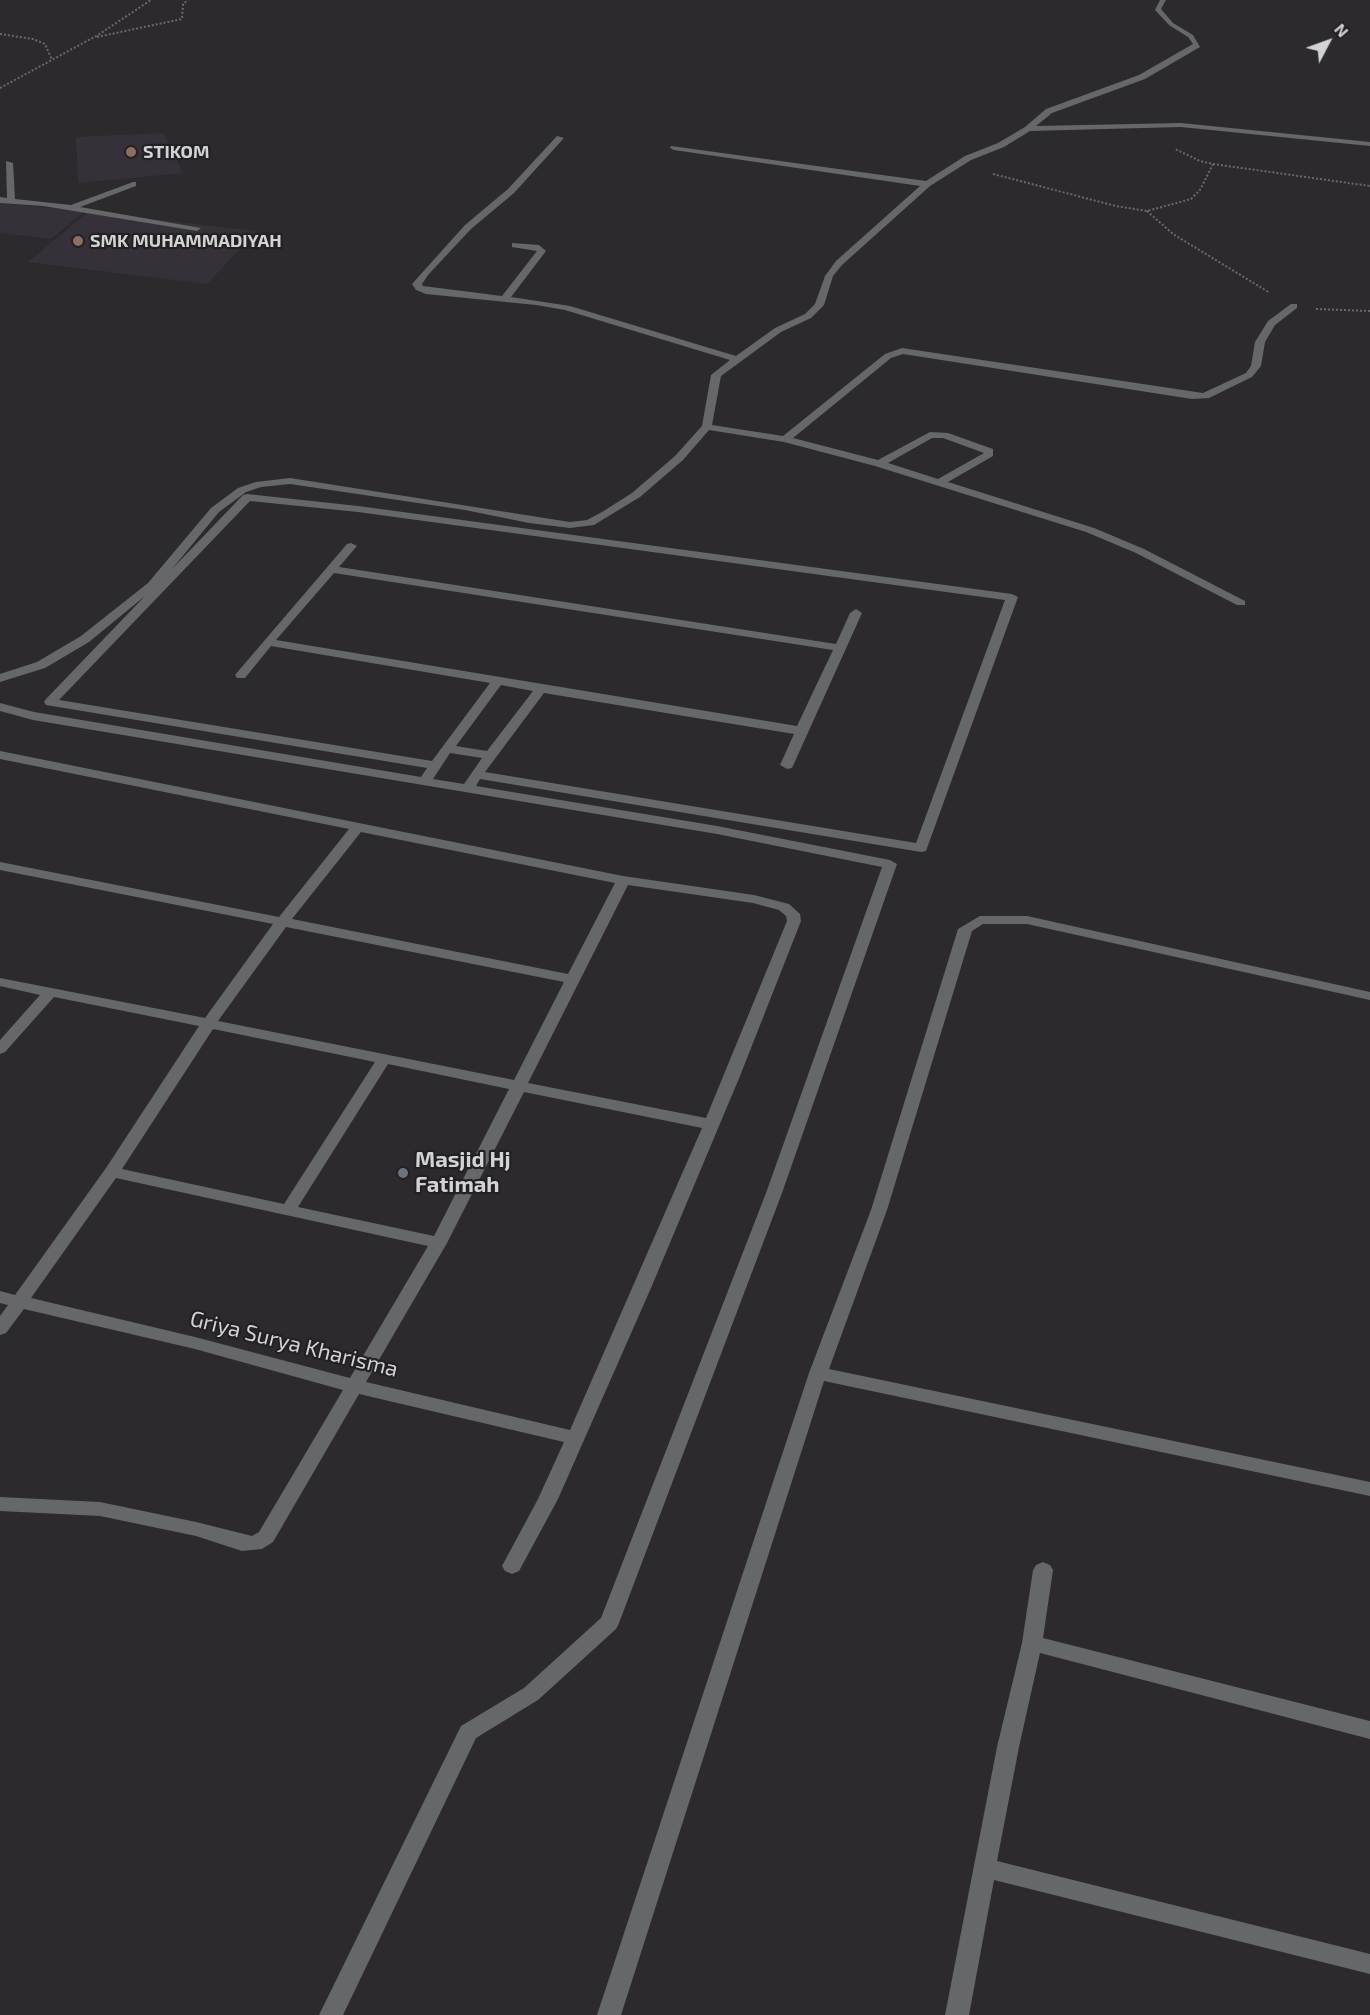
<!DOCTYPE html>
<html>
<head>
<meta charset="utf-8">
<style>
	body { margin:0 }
	#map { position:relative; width:1370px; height:2015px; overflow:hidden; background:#2c2a2d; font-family:"Exo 2",sans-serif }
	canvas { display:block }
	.north { position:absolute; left:1298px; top:12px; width:60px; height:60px; -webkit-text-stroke:4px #232124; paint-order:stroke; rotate:49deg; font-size:16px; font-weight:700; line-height:24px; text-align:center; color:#d3d2d4 }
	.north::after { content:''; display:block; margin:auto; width:21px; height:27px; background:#d3d2d4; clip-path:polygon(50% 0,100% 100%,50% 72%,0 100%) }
</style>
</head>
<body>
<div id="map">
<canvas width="1370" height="2015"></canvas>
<div class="north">N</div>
</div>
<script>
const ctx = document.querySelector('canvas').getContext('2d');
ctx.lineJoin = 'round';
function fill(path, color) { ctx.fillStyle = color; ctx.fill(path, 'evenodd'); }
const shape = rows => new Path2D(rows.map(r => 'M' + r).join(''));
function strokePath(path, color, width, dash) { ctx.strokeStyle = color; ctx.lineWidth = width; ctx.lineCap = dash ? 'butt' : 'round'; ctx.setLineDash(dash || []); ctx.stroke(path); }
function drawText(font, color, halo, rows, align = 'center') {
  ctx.font = font + ' "Exo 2",sans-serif'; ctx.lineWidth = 4.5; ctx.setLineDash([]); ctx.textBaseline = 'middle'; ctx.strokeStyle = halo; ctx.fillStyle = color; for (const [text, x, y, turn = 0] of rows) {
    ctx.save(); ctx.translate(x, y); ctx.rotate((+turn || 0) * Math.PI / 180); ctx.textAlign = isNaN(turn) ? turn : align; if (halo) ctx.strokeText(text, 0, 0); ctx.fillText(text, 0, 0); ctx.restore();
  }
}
fill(shape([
	[163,133,183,173,78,183,76,137],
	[0,203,85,211,51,239,0,233],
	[88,212,257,231,207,284,28,262]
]), '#363139');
strokePath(shape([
	[0,34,33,39,45,44,52,60],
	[97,37,182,19,183,4,188,0],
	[0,88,98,35,151,0],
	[1213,164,1370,186],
	[993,174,1116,206,1147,211,1191,199,1200,190,1213,164,1200,161,1175,149],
	[1147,211,1173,234,1270,293],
	[1316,309,1370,311]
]), '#6a686b', 2, [2, 2]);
fill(shape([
	[1160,0,1166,0,1161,9,1173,23,1193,35,1200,47,1145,79,1052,113,1036,126,1181,123,1370,142,1370,146,1181,127,1030,131,1004,147,971,160,930,186,842,265,833,276,824,305,811,318,781,332,721,376,712,425,783,436,885,354,902,348,1203,393,1246,373,1251,366,1255,342,1268,321,1291,304,1297,304,1297,308,1275,325,1265,342,1261,366,1252,377,1209,398,1192,399,903,354,891,358,793,438,878,460,930,432,948,433,993,449,993,456,948,482,1094,528,1144,549,1245,601,1245,605,1237,605,1136,553,1086,532,875,466,784,442,709,430,683,460,640,497,594,525,570,528,529,523,465,510,290,484,261,487,246,492,219,512,172,569,243,495,247,494,358,506,1012,594,1018,597,926,851,921,852,480,779,476,786,717,826,890,860,897,864,782,1193,619,1623,616,1629,538,1700,476,1738,343,2015,319,2015,461,1726,524,1688,601,1618,766,1193,882,867,717,834,33,720,0,711,0,703,34,712,421,777,427,768,46,705,44,702,46,699,145,596,89,642,45,668,0,682,0,674,37,662,81,636,148,583,211,508,238,488,256,482,290,478,570,522,587,520,602,512,632,493,675,456,702,426,711,375,730,360,565,310,536,305,426,294,416,290,412,284,465,225,508,189,557,136,564,138,514,193,471,229,428,275,422,284,423,286,502,296,537,251,512,247,512,243,539,245,546,251,511,297,570,306,736,356,775,328,805,314,815,304,825,276,836,261,920,186,674,150,670,148,671,146,926,181,965,156,998,143,1025,127,1046,109,1139,75,1193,44,1188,37,1169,25,1155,10,1160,0],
	[932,438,943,438,984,453,938,479,888,463,932,438],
	[250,501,358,512,1005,600,916,843,485,772,544,693,794,734,780,765,787,769,792,768,862,613,856,609,850,613,836,644,339,567,357,546,351,543,347,544,235,675,237,678,245,678,271,646,490,683,432,761,59,700,250,501],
	[334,573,833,650,797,726,276,640,334,573],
	[501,685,533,691,487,751,456,746,501,685],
	[450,753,482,758,464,784,433,779,450,753],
	[6,161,13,163,15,199,71,205,133,182,136,182,136,186,80,207,201,228,197,231,43,206,0,203,0,197,7,198,6,161],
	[0,751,623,876,754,895,789,904,800,914,801,921,740,1076,651,1288,558,1499,519,1571,512,1574,505,1571,502,1566,538,1499,564,1442,359,1394,273,1542,262,1549,242,1551,196,1536,100,1516,0,1511,0,1497,100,1502,196,1522,252,1536,259,1532,343,1390,195,1349,24,1309,6,1333,0,1335,0,1316,8,1305,0,1303,0,1291,15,1295,106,1168,199,1026,54,997,5,1052,0,1054,0,1040,40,995,0,986,0,978,205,1018,273,924,0,870,0,862,279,917,349,829,0,759,0,751],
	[361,832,615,883,568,974,292,919,361,832],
	[628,885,753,903,779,910,786,916,787,921,706,1118,528,1083,628,885],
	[286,927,564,982,514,1080,218,1021,286,927],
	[213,1029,375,1062,284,1204,122,1169,213,1029],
	[388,1064,509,1089,434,1236,298,1207,388,1064],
	[524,1092,702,1128,570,1430,366,1382,447,1243,524,1092],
	[116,1178,428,1246,350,1378,195,1337,31,1298,116,1178],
	[980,916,1027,916,1370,992,1370,1000,1027,924,983,924,972,931,887,1210,829,1369,1370,1482,1370,1496,824,1381,621,2015,597,2015,809,1373,871,1210,958,929,980,916],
	[1043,1562,1050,1565,1053,1570,1043,1638,1370,1721,1370,1739,1040,1653,1019,1747,997,1861,1370,1954,1370,1974,994,1880,969,2015,945,2015,997,1747,1022,1643,1033,1570,1036,1565,1043,1562]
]), '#666768');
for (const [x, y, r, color] of [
	[131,152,6,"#8d6e63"],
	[78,241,6,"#8d6e63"],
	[403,1173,6,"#6b7280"]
]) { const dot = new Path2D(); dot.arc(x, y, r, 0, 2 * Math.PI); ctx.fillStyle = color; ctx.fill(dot); strokePath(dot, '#232124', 2); }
drawText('bold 18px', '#d3d2d4', '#232124', [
	["STIKOM",143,152],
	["SMK MUHAMMADIYAH",90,241]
], 'left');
drawText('bold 22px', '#d3d2d4', '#232124', [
	["Masjid Hj",415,1160],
	["Fatimah",415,1185]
], 'left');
drawText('22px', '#d3d2d4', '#232124', [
	["Griya Surya Kharisma",294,1344,14]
]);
</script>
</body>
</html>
